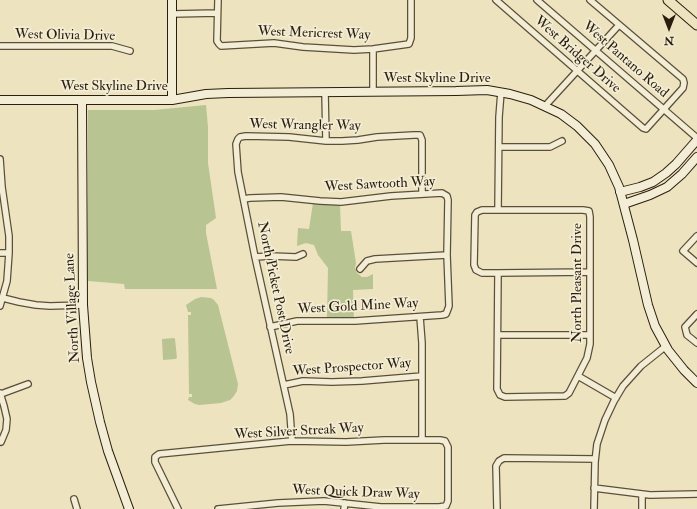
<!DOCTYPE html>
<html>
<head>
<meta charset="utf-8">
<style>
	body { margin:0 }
	#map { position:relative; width:697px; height:509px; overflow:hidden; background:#ede3bf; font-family:"IM FELL Double Pica",serif }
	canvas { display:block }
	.north { position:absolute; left:649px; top:8px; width:40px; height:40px; -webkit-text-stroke:3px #f3edd5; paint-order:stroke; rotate:180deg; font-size:11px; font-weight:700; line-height:16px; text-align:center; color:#2b1e0e }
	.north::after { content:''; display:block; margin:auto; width:14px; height:18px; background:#2b1e0e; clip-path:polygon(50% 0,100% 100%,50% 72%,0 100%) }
</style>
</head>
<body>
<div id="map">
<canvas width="697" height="509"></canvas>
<div class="north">N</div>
</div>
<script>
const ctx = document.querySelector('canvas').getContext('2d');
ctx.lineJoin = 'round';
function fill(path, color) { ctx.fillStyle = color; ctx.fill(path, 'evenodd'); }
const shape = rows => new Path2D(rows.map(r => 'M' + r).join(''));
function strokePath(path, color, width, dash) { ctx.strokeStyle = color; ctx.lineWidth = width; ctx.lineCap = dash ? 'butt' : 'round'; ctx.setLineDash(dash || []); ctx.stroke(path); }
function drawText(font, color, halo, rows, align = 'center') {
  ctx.font = font + ' "IM FELL Double Pica",serif'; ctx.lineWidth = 3.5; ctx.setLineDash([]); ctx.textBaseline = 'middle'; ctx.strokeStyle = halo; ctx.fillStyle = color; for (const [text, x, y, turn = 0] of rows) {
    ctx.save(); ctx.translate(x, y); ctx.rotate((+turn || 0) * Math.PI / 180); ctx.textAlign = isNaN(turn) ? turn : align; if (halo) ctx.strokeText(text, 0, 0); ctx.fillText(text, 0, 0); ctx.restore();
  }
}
fill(shape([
	[206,105,208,127,208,163,216,218,206,225,206,233,217,289,125,289,124,284,88,281,88,110,154,110],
	[313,203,340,204,341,231,351,231,356,263,355,268,357,273,362,277,367,277,373,274,373,289,353,290,354,318,327,317,328,268,318,255,314,245,306,243,297,246,298,228,309,229],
	[201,297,211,298,214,300,218,305,238,384,237,391,233,397,230,400,221,403,199,405,195,404,188,400,189,397,192,397,192,394,189,394,188,315,191,315,191,312,188,312,186,305,195,299],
	[174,338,175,339,177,358,175,359,163,360,162,340,162,339]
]), '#b8c492');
const street = shape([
	[218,0,217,41,219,44,221,46,274,43,303,47,354,50,373,49,409,44,411,38,411,0],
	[496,0,643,128,646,129,683,88,684,83,683,79,590,0],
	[537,0,697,138],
	[172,14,217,13],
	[0,46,112,46,130,51],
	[373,49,373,92],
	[325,93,326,141],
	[545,106,619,25],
	[499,147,550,147,562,141],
	[0,159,2,187,9,236,9,253,7,281,0,306],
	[244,199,250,198,281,197,320,201,341,202,391,196,442,193,447,196,448,200,447,255,449,306,448,309,446,314,442,315,355,321,297,321,270,327],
	[498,210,499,117,501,92],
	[697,236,683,251,697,263],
	[0,253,9,253],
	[255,257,271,256,296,257,303,254],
	[360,269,367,261,375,259,447,255],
	[498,273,497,389,500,395,505,397,565,396,569,393,587,358,590,344,590,217,589,211,583,210,482,210,477,212,475,215,474,265,476,270,482,273,498,273,590,272],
	[3,298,19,302,36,305,50,306,83,305],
	[697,314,685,327,687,335,697,343],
	[420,317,422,343,422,440],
	[498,335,590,335],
	[578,376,616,398],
	[284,385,303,381,332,382,362,381,422,376],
	[0,393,4,406,7,419,6,430,1,442],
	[1,394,28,384],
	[292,441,290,414,255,257,238,172,236,144,238,139,240,137,246,136,289,137,326,141,342,141,358,140,377,137,414,135,420,135,422,140,422,194],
	[594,488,650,495,697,494],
	[74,499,77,509],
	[178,509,155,462,155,457,159,454,291,441,346,442,384,440,440,440,445,441,448,447,448,501,446,506,439,507,381,507,324,501,278,503,218,509],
	[344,509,345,503],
	[497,509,496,466,499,461,504,458,595,459],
	[594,509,595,462,597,444,605,420,614,401,623,386,641,366,666,346],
	[642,509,642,494]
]);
const secondary = shape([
	[172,0,172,100],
	[0,100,172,100,206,94,228,93,456,91,487,90,510,94,531,100,561,114,577,126,595,144,609,165,619,187,633,240,648,305,655,326,668,350,684,370,697,383],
	[82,100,83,305,87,358,91,382,100,422,108,451,129,509],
	[620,192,640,187,653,182,666,173,676,164,697,140],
	[624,204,650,195,667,187,682,174,697,157]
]);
const primary = shape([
	[668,0,697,25]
]);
strokePath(street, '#5c4f3a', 8);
strokePath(secondary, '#2b1e0e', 10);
strokePath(primary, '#2b1e0e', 11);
strokePath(street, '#f3edd5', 5.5);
strokePath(secondary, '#f3edd5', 8);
strokePath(primary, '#ede3bf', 9);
drawText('14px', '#2b1e0e', '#f3edd5', [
	["West Mericrest Way",314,34,2],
	["West Olivia Drive",65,36,1],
	["West Bridger Drive",577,55,41],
	["West Pantano Road",625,60,41],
	["West Skyline Drive",437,79],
	["West Skyline Drive",114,87],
	["West Wrangler Way",305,126,1],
	["West Sawtooth Way",380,185,-3],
	["North Pleasant Drive",578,283,-90],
	["North Picket Post Drive",275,288,78],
	["West Gold Mine Way",358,307,-3],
	["North Village Lane",73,308,-93],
	["West Prospector Way",352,368,-4],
	["West Silver Streak Way",299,432,-3],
	["West Quick Draw Way",356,493,2]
]);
</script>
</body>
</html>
